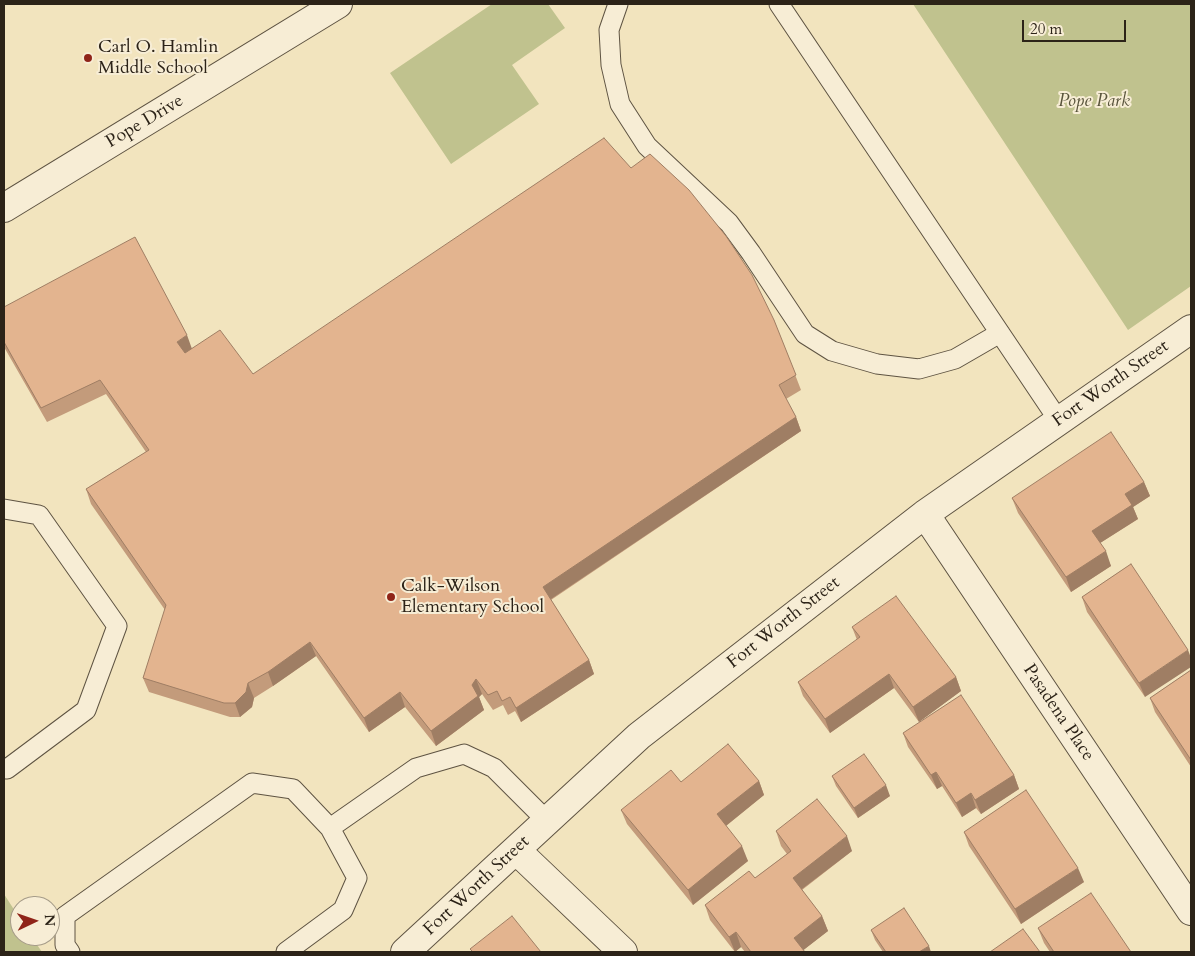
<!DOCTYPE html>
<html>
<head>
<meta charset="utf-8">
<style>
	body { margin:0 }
	#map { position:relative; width:1195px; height:956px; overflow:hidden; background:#f2e4be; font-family:Cardo,serif }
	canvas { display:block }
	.frame { position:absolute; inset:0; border:5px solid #2c2318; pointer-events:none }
	.north { position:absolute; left:10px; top:896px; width:50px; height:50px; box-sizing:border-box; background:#f7edd5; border:1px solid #a69c89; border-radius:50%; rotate:87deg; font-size:14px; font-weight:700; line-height:20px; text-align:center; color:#2c2318 }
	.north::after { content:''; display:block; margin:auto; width:18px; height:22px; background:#8f2418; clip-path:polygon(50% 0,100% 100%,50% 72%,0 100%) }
	.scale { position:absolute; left:1022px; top:20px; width:104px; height:22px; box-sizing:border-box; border:2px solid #2c2318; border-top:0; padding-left:6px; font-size:15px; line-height:18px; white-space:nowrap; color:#2c2318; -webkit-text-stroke:4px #f7edd5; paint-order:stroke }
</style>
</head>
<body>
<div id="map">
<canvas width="1195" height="956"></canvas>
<div class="frame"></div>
<div class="north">N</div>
<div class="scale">20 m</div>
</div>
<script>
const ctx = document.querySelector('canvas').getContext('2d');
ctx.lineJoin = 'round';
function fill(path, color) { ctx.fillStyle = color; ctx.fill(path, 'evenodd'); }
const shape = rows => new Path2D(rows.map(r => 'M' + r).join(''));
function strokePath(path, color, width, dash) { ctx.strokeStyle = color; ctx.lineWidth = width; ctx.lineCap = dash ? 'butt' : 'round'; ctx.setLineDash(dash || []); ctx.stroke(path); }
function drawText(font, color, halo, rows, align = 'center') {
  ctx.font = font + ' Cardo,serif'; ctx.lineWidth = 4; ctx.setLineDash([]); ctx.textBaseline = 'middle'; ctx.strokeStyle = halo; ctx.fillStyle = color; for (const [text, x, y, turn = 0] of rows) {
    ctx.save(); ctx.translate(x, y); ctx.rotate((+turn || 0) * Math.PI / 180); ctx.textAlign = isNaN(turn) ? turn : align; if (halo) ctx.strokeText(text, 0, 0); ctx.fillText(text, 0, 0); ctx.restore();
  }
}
fill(shape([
	[492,4,548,4,565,28,512,65,539,104,451,164,390,73],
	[913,4,1191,4,1191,286,1128,330],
	[4,894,20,919,20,936,31,936,42,952,4,952]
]), '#c0c28e');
const service = shape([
	[618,4,609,30,611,65,620,104,647,146,729,223,751,253,805,334,832,351,877,364,919,369,955,359,1000,333],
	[779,4,1059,421],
	[4,509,39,515,117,626,86,710,7,769,4,768],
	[330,828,416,768,464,754,494,768,547,821],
	[70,952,65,945,65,916,252,783,293,789,330,828,357,878,343,910,286,952]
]);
const minor = shape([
	[4,208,338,4],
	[925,514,1191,911],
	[516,850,623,952],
	[405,952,639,736,925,514,1191,329]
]);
strokePath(service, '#5e5342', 21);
strokePath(minor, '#5e5342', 30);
strokePath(service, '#f7edd5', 19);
strokePath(minor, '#f7edd5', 28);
fill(shape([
	[631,168,774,320,801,390,786,399,796,417,801,431,551,600,589,660,594,674,521,722,515,711,508,715,503,705,493,710,482,694,479,697,484,710,436,746,405,707,369,732,316,656,273,686,254,698,252,707,240,717,230,717,149,692,143,678,165,610,91,504,86,489,146,452,106,394,47,422,4,347,4,307,192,348,253,374],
	[1144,482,1150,496,1133,507,1138,519,1100,543,1111,566,1071,592,1018,513,1012,498],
	[1131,564,1145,697,1087,612,1082,597],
	[852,627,956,677,961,691,919,722,894,688,830,733,803,696,798,682,857,640],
	[1191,670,1191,767,1155,712,1150,698],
	[903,733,1014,775,1019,789,981,814,976,808,962,817,942,786,937,789,908,747],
	[832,776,890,796,858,818,836,786],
	[759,781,764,795,726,826,748,861,693,905,627,824,621,810,681,782],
	[776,831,852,851,802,890,822,916,828,931,803,950,805,952,745,952,741,947,735,952,710,920,705,905,755,878,787,854,781,846],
	[964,832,1084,882,1021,924,969,846],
	[1038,928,1131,952,1050,952,1044,943],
	[871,930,931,952,883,952,875,940]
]), '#c39b7b');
fill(shape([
	[187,335,192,349,182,356,177,342],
	[796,417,801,431,548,601,543,587],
	[1144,482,1150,496,1133,507,1138,519,1097,545,1092,531,1125,494],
	[1106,551,1111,566,1071,592,1066,577],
	[310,642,316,656,273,686,268,672],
	[1188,650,1191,658,1191,667,1145,697,1139,683],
	[589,660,594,674,521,722,516,708],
	[889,674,894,688,830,733,825,719],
	[956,677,961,691,919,722,913,707],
	[476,679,482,694,479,697,484,710,436,746,431,731],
	[248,683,254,698,252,707,240,717,235,703],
	[400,692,405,707,369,732,364,718],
	[936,772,942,786,937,789,931,775],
	[1014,775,1019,789,981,814,975,800],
	[759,781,764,795,722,829,717,814],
	[886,785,890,796,858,818,854,808],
	[971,793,976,808,962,817,956,803],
	[847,836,852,851,798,892,793,878],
	[742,846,748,861,693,905,688,890],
	[1078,868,1084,882,1021,924,1015,909],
	[822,916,828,931,801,952,794,938],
	[736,932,741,947,735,952,729,937],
	[929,946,931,952,919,952]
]), '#9f7e64');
const building = shape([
	[604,138,631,168,650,154,689,190,726,236,752,275,774,320,796,375,779,385,796,417,543,587,589,660,516,708,510,697,502,701,497,691,488,695,476,679,472,685,478,696,431,731,400,692,364,718,310,642,268,672,248,683,246,692,235,703,224,703,143,678,166,605,86,489,149,450,100,380,41,408,4,342,4,307,135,237,187,335,177,342,185,353,220,330,253,374,604,138],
	[1111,432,1144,482,1125,494,1132,505,1092,531,1106,551,1066,577,1012,498,1111,432],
	[1131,564,1188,650,1139,683,1082,597,1131,564],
	[896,596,956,677,913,707,889,674,825,719,798,682,860,637,852,627,896,596],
	[1191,670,1191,760,1150,698,1191,670],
	[961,695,1014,775,975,800,971,793,956,803,936,772,931,775,903,733,961,695],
	[728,744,759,781,717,814,742,846,688,890,621,810,671,770,681,782,728,744],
	[864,754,886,785,854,808,832,776,864,754],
	[1026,790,1078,868,1015,909,964,832,1026,790],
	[817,799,847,836,793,878,822,916,794,938,805,952,751,952,736,932,729,937,705,905,749,871,755,878,791,851,776,831,817,799],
	[1091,893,1131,952,1054,952,1038,928,1091,893],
	[904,908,929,946,919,952,886,952,871,930,904,908],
	[512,916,541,952,473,952,470,949,512,916],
	[1023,929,1040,952,990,952,1023,929]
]);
fill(building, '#e3b48f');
strokePath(building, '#9f7e64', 1);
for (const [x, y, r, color] of [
	[88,58,5,"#8f2418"],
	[391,597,5,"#8f2418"]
]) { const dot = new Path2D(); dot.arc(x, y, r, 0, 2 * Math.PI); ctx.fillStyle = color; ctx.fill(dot); strokePath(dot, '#f7edd5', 2); }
drawText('18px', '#2c2318', '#f7edd5', [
	["Carl O. Hamlin",98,48],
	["Middle School",98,69],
	["Calk-Wilson",401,587],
	["Elementary School",401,608]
], 'left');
drawText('italic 18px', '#58533b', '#f7edd5', [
	["Pope Park",1094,102]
]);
drawText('18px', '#2c2318', '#f7edd5', [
	["Pope Drive",145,122,-31],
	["Fort Worth Street",1111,384,-35],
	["Fort Worth Street",784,623,-38],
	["Pasadena Place",1058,713,56],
	["Fort Worth Street",477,886,-43]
]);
</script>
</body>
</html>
